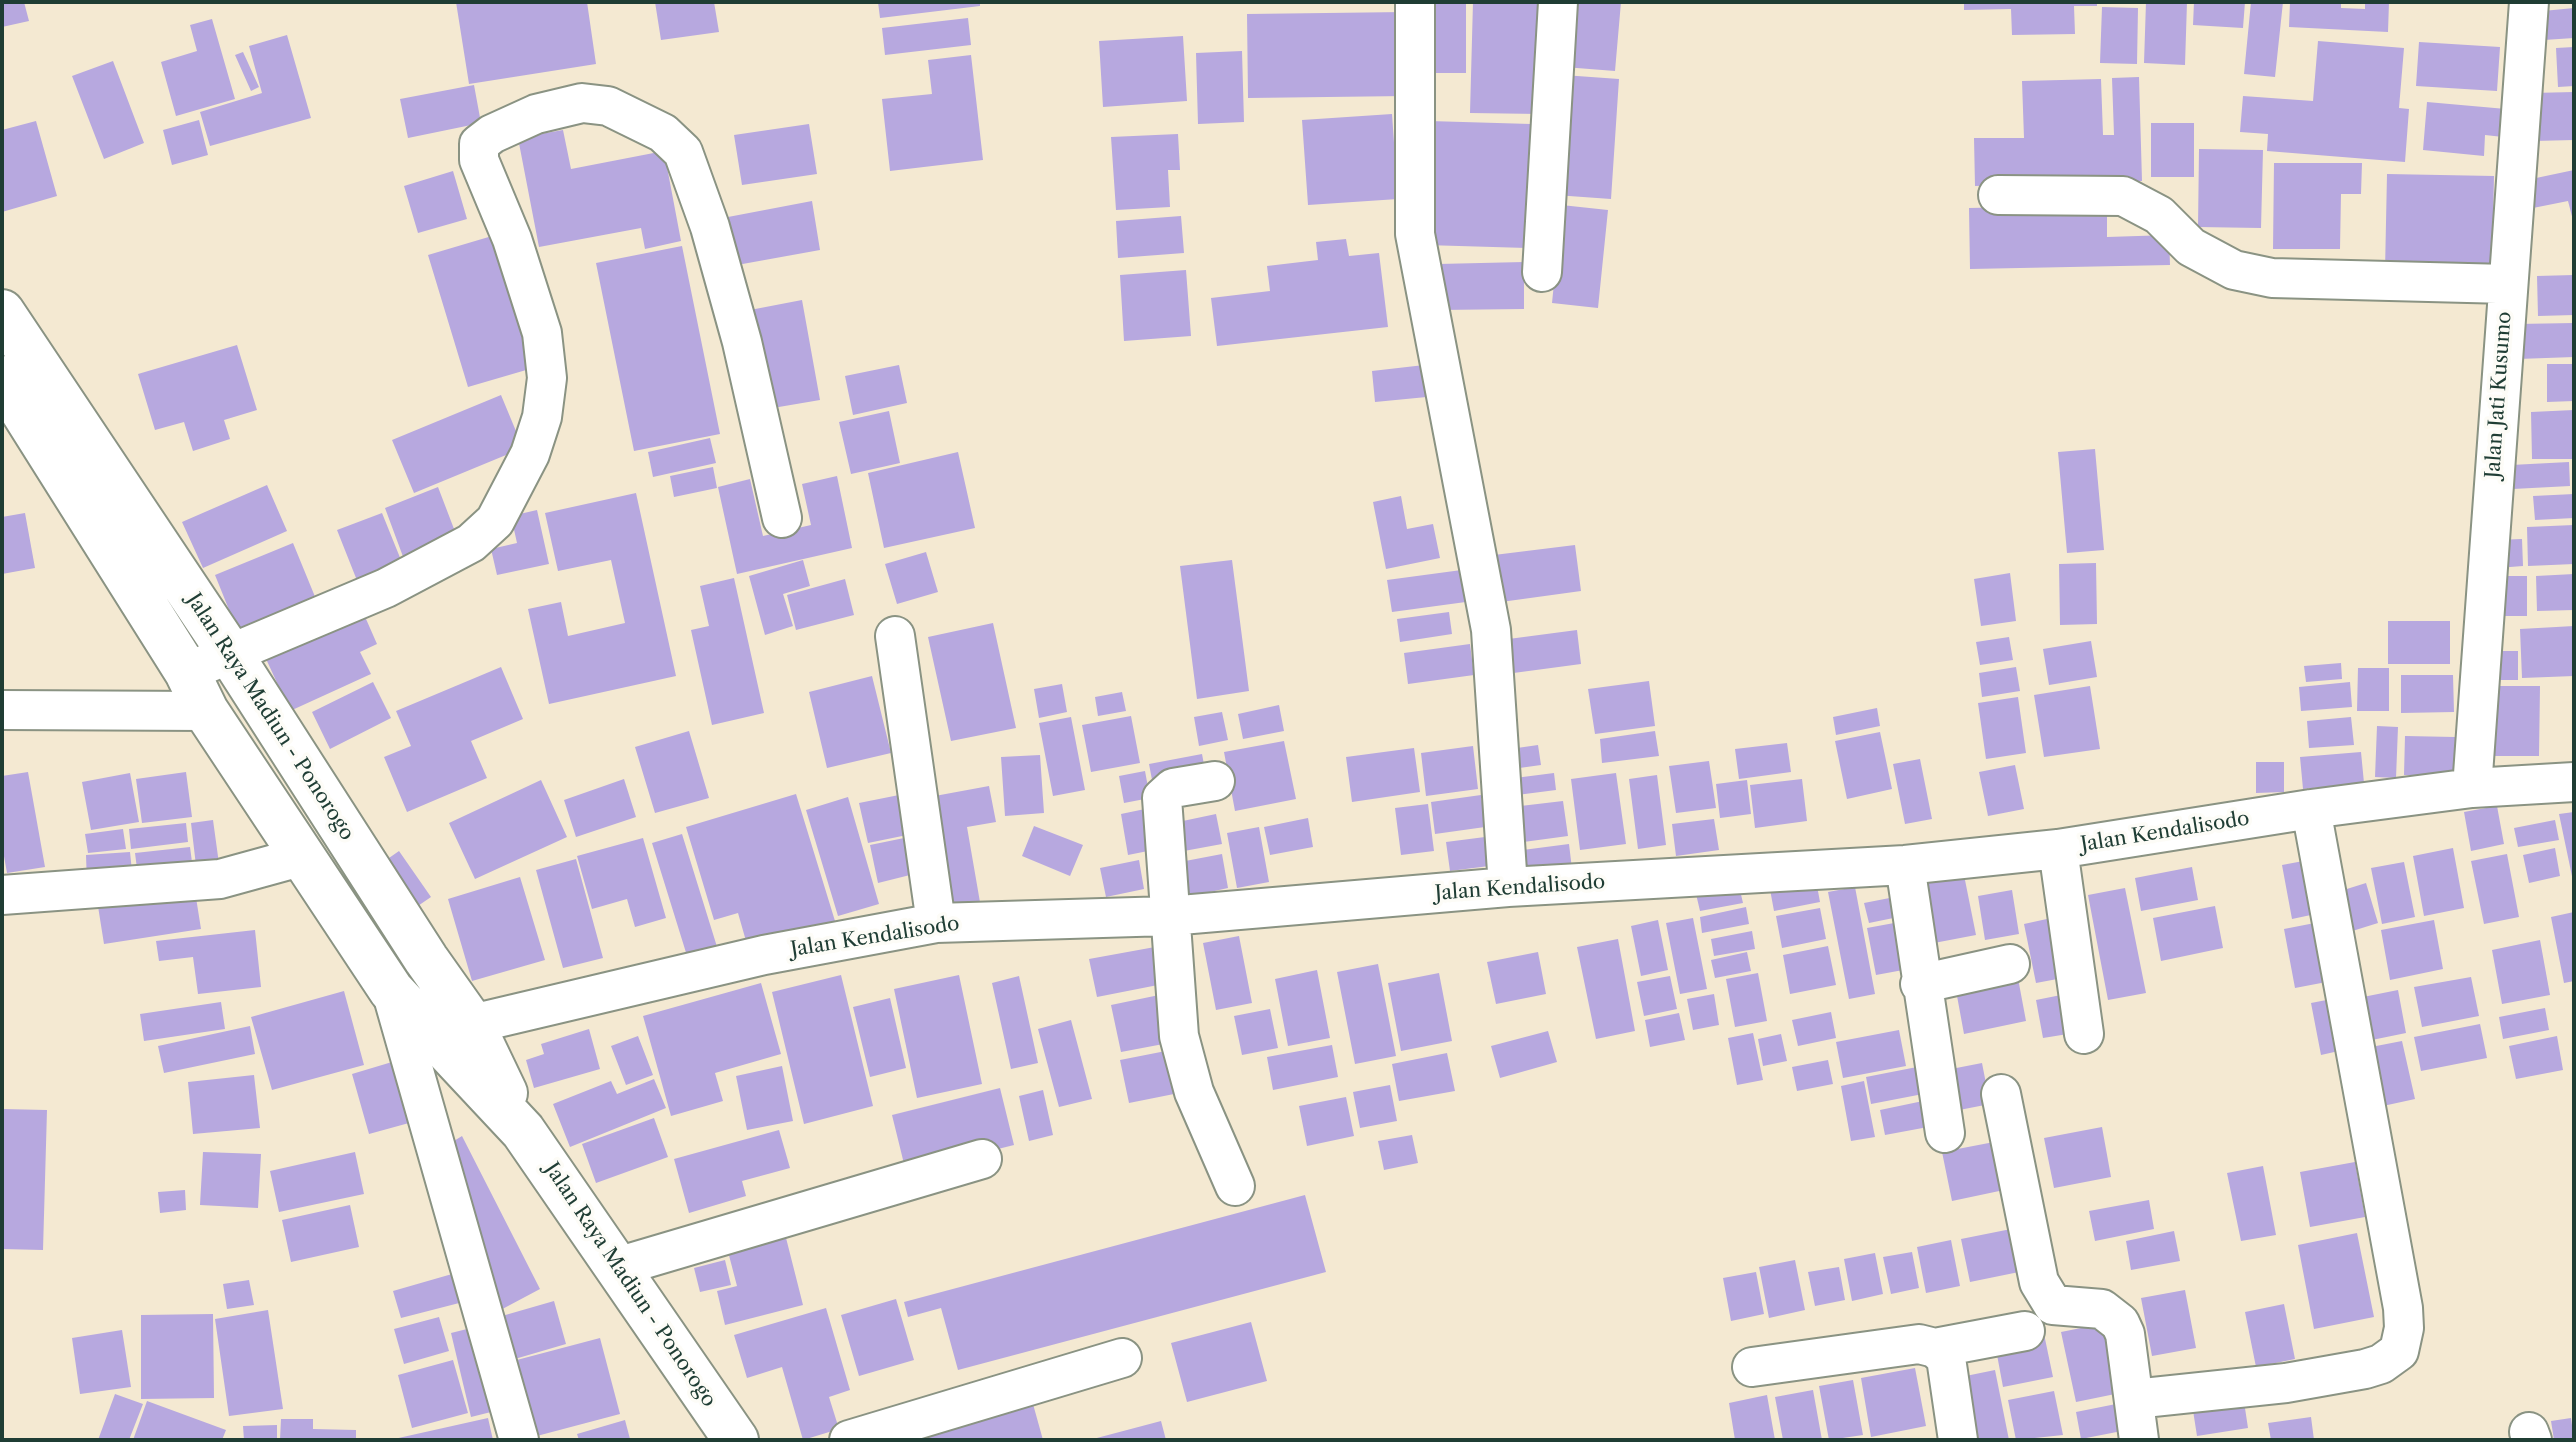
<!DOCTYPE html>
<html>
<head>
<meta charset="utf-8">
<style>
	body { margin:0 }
	#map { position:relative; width:2576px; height:1442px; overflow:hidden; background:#f4e9d2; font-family:"Libre Caslon Text",serif }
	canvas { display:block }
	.frame { position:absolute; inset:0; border:4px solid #1f3d34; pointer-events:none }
</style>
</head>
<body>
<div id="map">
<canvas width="2576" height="1442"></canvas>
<div class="frame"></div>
</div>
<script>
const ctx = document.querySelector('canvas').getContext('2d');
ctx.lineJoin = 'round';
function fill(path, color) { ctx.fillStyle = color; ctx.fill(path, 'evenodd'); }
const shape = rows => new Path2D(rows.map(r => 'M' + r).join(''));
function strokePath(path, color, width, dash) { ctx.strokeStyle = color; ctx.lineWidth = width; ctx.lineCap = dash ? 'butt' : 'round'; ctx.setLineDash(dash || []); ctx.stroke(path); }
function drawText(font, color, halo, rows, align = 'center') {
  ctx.font = font + ' "Libre Caslon Text",serif'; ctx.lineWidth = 7; ctx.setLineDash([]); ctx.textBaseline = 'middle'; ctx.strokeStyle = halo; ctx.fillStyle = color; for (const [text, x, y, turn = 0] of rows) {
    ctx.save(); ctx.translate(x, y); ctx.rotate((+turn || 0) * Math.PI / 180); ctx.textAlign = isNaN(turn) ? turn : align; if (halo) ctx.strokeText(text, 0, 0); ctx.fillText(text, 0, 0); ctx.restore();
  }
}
fill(shape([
	[2,2,24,2,29,21,2,27],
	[456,2,587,2,596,64,469,84],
	[655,2,714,2,719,32,661,40],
	[878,2,980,2,980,6,880,18],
	[1421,2,1466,2,1466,73,1421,73],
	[1473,2,1543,2,1540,114,1470,113],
	[1570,2,1621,2,1615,71,1564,67],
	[1964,2,2097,2,2097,6,2074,6,2075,34,2012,35,2011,9,1964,10],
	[2146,2,2187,2,2185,65,2144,63],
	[2194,2,2245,2,2243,28,2193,25],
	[2251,2,2283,2,2275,77,2244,74],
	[2290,2,2341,2,2341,8,2365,9,2365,2,2389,2,2388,32,2289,27],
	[2102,7,2138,8,2137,64,2100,63],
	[2574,8,2574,38,2544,40,2543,11],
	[1405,12,1406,96,1248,98,1247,14],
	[968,18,971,45,885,55,882,28],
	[212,19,235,99,176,116,161,62,197,51,190,25],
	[287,35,311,118,210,146,200,112,262,93,249,46],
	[1183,36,1187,101,1103,107,1099,41],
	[2318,41,2404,48,2399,108,2409,109,2405,162,2267,151,2268,134,2240,132,2243,96,2313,101],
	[2419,42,2500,47,2497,91,2416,86],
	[2574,47,2574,86,2558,87,2556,48],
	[1242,51,1244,122,1198,124,1196,53],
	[243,52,259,87,251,91,235,55],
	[971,55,983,160,890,171,882,99,932,94,928,60],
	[113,61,144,143,104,159,72,76],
	[1563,75,1619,79,1611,199,1555,195],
	[2139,77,2142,181,1975,186,1974,138,2024,138,2022,81,2101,79,2103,135,2114,135,2112,78],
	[474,85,481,123,408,138,400,99],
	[2574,92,2574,140,2534,141,2532,93],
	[2427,102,2506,109,2503,137,2485,135,2484,156,2423,150],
	[1392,114,1398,199,1308,205,1302,120],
	[199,120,208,155,172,165,163,130],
	[36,121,57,196,2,212,2,130],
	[1429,121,1531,124,1527,248,1425,245],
	[2151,123,2194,123,2194,177,2151,177],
	[809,124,817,174,742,185,734,135],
	[563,130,571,169,664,151,681,241,645,249,641,228,539,247,518,138],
	[1178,134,1180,170,1168,170,1170,207,1116,210,1111,137],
	[2199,149,2263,150,2261,228,2198,227],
	[2274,163,2362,163,2361,194,2341,194,2340,249,2273,249],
	[2574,170,2574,224,2568,201,2528,209,2522,181],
	[453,171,467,219,418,233,404,186],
	[2387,174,2494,176,2492,273,2385,271],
	[812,201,820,250,737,265,728,217],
	[1552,204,1608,210,1598,308,1552,303,1556,263],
	[2107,205,2107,237,2169,235,2170,265,1970,269,1969,208],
	[1181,216,1184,253,1118,258,1116,221],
	[492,236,533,368,468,387,428,255],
	[1346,239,1349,256,1379,253,1388,327,1217,346,1211,298,1270,291,1267,266,1318,260,1316,242],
	[682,246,720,434,634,451,596,263],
	[1524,262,1524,309,1439,310,1438,264],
	[1186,270,1191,336,1124,341,1120,275],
	[2574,275,2574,315,2538,316,2537,276],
	[802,300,820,400,767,409,750,310],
	[2574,323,2574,357,2518,359,2517,324],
	[237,345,257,410,224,420,230,439,193,451,184,422,155,430,138,374],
	[1433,364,1437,396,1375,402,1372,371],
	[2547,364,2574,364,2574,401,2547,402],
	[899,365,907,403,853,415,845,376],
	[501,395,523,448,414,493,392,440],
	[2574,410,2574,459,2532,459,2531,412],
	[889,411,900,463,851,474,839,422],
	[710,438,716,463,653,477,648,452],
	[2095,449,2104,550,2067,553,2058,452],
	[958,452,975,528,884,548,868,473],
	[2569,462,2570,486,2513,489,2511,465],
	[713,467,717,488,674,497,670,476],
	[837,476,852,548,737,574,718,487,750,479,763,536,811,525,802,484],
	[267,485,287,531,203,568,182,522],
	[438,487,459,542,405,562,385,508],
	[636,493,676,676,549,704,528,609,561,602,568,636,625,623,611,560,558,571,545,513],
	[2574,494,2574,518,2535,520,2533,496],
	[1401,496,1407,529,1433,524,1440,558,1386,569,1373,502],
	[537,510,549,564,497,575,491,549,517,543,511,516],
	[25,513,35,568,2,574,2,517],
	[382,513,403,565,358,583,337,530],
	[2574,525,2574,564,2528,566,2527,527],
	[2522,539,2523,566,2497,568,2496,540],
	[293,543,318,604,240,637,215,575],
	[1575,545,1581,591,1501,602,1494,555],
	[926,552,938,592,897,604,885,564],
	[803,560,810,586,783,594,793,626,765,635,749,576],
	[1232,560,1249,691,1197,699,1180,566],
	[2096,563,2097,624,2060,625,2059,564],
	[1469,569,1473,601,1392,612,1387,580],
	[2010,573,2016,621,1981,626,1974,579],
	[2574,574,2574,610,2537,611,2536,576],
	[2494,576,2527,576,2527,616,2495,616],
	[734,578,764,713,712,725,691,630,709,626,700,586],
	[845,579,854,615,796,630,787,595],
	[359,603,377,644,360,652,371,674,290,711,261,648],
	[1449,612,1452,634,1400,642,1397,619],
	[2388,621,2450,621,2450,664,2388,664],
	[993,623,1016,728,951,741,928,637],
	[2574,626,2574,676,2522,678,2520,629],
	[1577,630,1581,664,1506,674,1501,640],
	[2009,637,2013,660,1980,665,1976,642],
	[2091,641,2097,677,2049,685,2043,649],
	[1470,644,1474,675,1408,684,1404,653],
	[2493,651,2518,651,2518,680,2492,680],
	[2341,663,2342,679,2306,682,2304,666],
	[501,667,523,719,471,741,487,778,407,812,384,757,411,746,396,711],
	[2016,667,2020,691,1982,697,1979,673],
	[2358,668,2389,668,2389,711,2357,711],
	[2401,675,2453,675,2454,712,2401,713],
	[872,676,891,753,827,768,809,692],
	[1649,681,1655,726,1595,734,1588,689],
	[373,682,391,718,330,749,312,712],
	[2350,682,2352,707,2301,711,2299,687],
	[1062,684,1067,712,1039,718,1034,689],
	[2090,686,2100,749,2044,757,2034,695],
	[2494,686,2540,686,2539,756,2494,756],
	[1122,692,1126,711,1098,716,1095,697],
	[2018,697,2026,753,1986,759,1978,703],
	[1279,705,1284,731,1243,739,1238,714],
	[1877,708,1880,726,1836,735,1833,717],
	[1222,712,1228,740,1199,746,1194,717],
	[1131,716,1140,763,1091,772,1082,725],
	[1071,717,1085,790,1053,796,1039,723],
	[2351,717,2354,745,2309,748,2307,721],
	[2377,726,2398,727,2396,778,2375,777],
	[689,731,709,798,655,813,635,747],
	[1655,731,1659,756,1602,763,1600,739],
	[1880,732,1892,789,1847,799,1835,741],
	[2405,736,2455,737,2454,777,2404,775],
	[1284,741,1296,799,1235,811,1224,752],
	[1787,743,1791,772,1739,779,1735,749],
	[1538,745,1541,765,1505,770,1503,750],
	[1473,746,1478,789,1426,796,1421,753],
	[1414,748,1420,792,1352,802,1346,757],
	[2361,752,2364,783,2303,789,2300,757],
	[1202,754,1206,775,1153,785,1149,764],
	[1040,755,1044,813,1005,816,1001,757],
	[1920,759,1932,819,1905,824,1893,764],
	[1709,761,1716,808,1676,813,1669,766],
	[2256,762,2284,762,2284,792,2256,793],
	[2015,765,2024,809,1988,816,1979,772],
	[1145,771,1150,798,1124,803,1119,776],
	[28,772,45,867,7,873,2,845,2,776],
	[186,772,192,817,142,823,136,779],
	[130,773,139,822,91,830,82,782],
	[1554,773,1556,790,1517,795,1515,778],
	[1616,773,1626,844,1580,850,1571,779],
	[1657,775,1666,845,1638,849,1629,779],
	[624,779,636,817,576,837,564,800],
	[1802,779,1807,821,1755,828,1750,785],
	[541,780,567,837,475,879,449,823],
	[1747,780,1751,814,1720,818,1716,784],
	[989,786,996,822,967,827,981,908,946,915,924,798],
	[796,794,839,934,748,948,738,913,714,920,686,827],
	[904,794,912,834,868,843,859,803],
	[1481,795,1485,827,1435,834,1431,802],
	[848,797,879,904,838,916,806,810],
	[1563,801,1568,836,1516,843,1512,807],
	[1428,804,1434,851,1401,855,1395,808],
	[2497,806,2504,844,2471,851,2464,812],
	[1145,809,1153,850,1128,855,1121,814],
	[2574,812,2574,881,2573,881,2559,814],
	[1216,814,1222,844,1184,851,1178,822],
	[1308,818,1313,847,1270,855,1264,827],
	[1714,819,1719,850,1676,856,1672,824],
	[213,820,220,871,197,874,191,823],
	[2555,820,2559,840,2518,847,2514,828],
	[186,823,188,842,131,849,129,829],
	[1034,826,1083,845,1070,876,1022,856],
	[1259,827,1269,882,1237,888,1227,833],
	[123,829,126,849,88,853,85,834],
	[682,834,718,950,688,959,652,843],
	[909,837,918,873,878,883,870,845],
	[1485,837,1489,866,1450,871,1446,842],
	[643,838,666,918,635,927,627,899,592,909,577,856],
	[1569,844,1572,869,1519,876,1515,851],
	[190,847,194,877,139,884,135,853],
	[2453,848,2464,908,2424,916,2413,856],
	[2555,848,2560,876,2529,883,2523,855],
	[399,851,431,897,412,910,379,865],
	[130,852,133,881,87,884,86,855],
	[1222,854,1228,888,1187,897,1180,862],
	[2507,854,2519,917,2484,924,2471,861],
	[576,859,603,958,563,968,536,870],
	[2314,859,2325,912,2292,919,2282,865],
	[1139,860,1144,889,1106,897,1100,868],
	[2404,862,2415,917,2382,924,2371,868],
	[2192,867,2198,900,2141,911,2135,878],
	[1963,870,1976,935,1934,943,1921,878],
	[1815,875,1820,902,1774,911,1769,884],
	[520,877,545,960,472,981,448,899],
	[2366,883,2378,923,2346,933,2334,893],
	[194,885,201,929,104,944,97,900],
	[1739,886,1743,903,1700,911,1696,894],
	[1855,887,1875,994,1849,999,1828,892],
	[2125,888,2146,993,2108,1000,2088,895],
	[2012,890,2019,934,1985,940,1978,896],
	[1905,895,1908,915,1869,923,1864,903],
	[2215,906,2223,948,2161,961,2153,918],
	[1746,907,1749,924,1702,933,1700,917],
	[1820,908,1826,939,1782,948,1776,916],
	[2574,912,2574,981,2564,983,2551,917],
	[2056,917,2068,977,2036,983,2024,924],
	[1693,918,1707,989,1680,994,1666,923],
	[1658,920,1668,970,1641,976,1631,926],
	[2434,920,2443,969,2390,980,2381,930],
	[1905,921,1914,968,1876,975,1867,928],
	[2325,921,2337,980,2295,988,2284,929],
	[255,930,261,987,198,994,193,957,159,961,156,941],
	[1752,931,1755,949,1714,956,1711,939],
	[1239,936,1252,1003,1216,1010,1203,943],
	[1618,939,1635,1031,1596,1039,1577,947],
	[2540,940,2550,995,2502,1004,2492,950],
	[1828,946,1836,985,1790,994,1783,955],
	[1155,947,1163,984,1097,997,1089,959],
	[1538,952,1546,994,1496,1004,1487,962],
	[1747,952,1751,971,1715,978,1711,960],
	[1378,964,1396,1056,1355,1064,1337,972],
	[1317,970,1330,1038,1288,1046,1275,979],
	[1439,973,1452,1041,1401,1051,1388,983],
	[1758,973,1767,1021,1735,1027,1726,979],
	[2017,973,2026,1021,1964,1034,1955,985],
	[841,975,873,1106,804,1124,772,992],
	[959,975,982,1084,917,1098,894,989],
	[1019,976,1038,1063,1011,1069,992,983],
	[1670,976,1677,1009,1644,1016,1637,982],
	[2471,977,2479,1016,2422,1027,2414,987],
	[761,983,781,1054,715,1073,723,1101,671,1116,643,1016],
	[2398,990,2406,1033,2367,1041,2358,998],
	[344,991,364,1065,272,1090,251,1017],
	[1164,994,1174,1042,1121,1052,1111,1005],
	[1714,994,1719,1025,1693,1030,1687,999],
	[2066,994,2074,1033,2043,1038,2036,1000],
	[2342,997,2352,1048,2321,1055,2311,1003],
	[890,998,906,1068,870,1077,853,1007],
	[221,1002,225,1029,144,1041,140,1014],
	[2545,1008,2549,1030,2503,1039,2499,1017],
	[1270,1009,1278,1048,1242,1055,1234,1016],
	[1831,1012,1836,1038,1798,1046,1792,1020],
	[1679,1013,1685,1040,1650,1047,1645,1020],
	[1071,1020,1092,1099,1059,1107,1038,1029],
	[2480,1024,2487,1058,2421,1071,2414,1037],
	[250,1026,255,1054,164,1073,158,1046],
	[589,1029,600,1069,534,1088,526,1060,544,1054,541,1044],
	[1899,1030,1906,1066,1843,1078,1836,1042],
	[1548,1031,1557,1062,1500,1078,1491,1046],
	[1753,1033,1763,1080,1737,1085,1728,1038],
	[1781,1034,1787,1061,1763,1066,1758,1039],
	[638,1036,653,1075,626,1085,611,1046],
	[2557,1036,2563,1070,2516,1079,2509,1046],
	[2402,1041,2415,1099,2383,1106,2371,1047],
	[1332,1045,1338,1077,1273,1090,1267,1057],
	[1176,1049,1184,1092,1129,1103,1120,1060],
	[1447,1053,1455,1091,1399,1101,1392,1064],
	[1828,1060,1833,1084,1797,1091,1792,1067],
	[392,1062,409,1123,369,1134,352,1074],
	[1982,1063,1990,1104,1949,1112,1941,1071],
	[782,1066,793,1121,747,1130,736,1076],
	[1917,1067,1923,1094,1871,1104,1866,1077],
	[254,1075,260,1128,193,1134,188,1082],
	[654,1079,666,1108,570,1147,553,1104,611,1081,617,1094],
	[1864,1081,1875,1137,1851,1141,1841,1086],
	[1390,1085,1397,1121,1360,1128,1353,1092],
	[1000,1088,1014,1145,906,1172,892,1115],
	[1043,1090,1053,1135,1029,1141,1019,1096],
	[1346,1097,1354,1136,1307,1146,1299,1106],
	[1923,1101,1928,1127,1885,1135,1880,1110],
	[2,1109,47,1110,43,1250,2,1249],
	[654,1118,668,1157,596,1183,582,1144],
	[2102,1127,2111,1177,2054,1188,2044,1138],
	[779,1130,790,1168,742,1181,746,1196,689,1213,674,1159],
	[1412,1135,1418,1163,1384,1170,1378,1141],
	[462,1136,540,1289,493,1314,441,1149],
	[1994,1142,2004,1190,1952,1201,1942,1152],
	[203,1152,261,1154,258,1208,200,1205],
	[355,1152,364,1194,279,1212,270,1171],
	[2355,1162,2365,1217,2310,1227,2300,1172],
	[2263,1166,2276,1235,2241,1241,2227,1173],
	[185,1190,186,1210,160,1213,158,1192],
	[1305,1195,1326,1272,958,1370,941,1308,908,1317,904,1302],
	[2149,1200,2154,1229,2095,1241,2089,1211],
	[350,1205,359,1247,291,1262,282,1220],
	[783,1226,803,1305,725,1325,717,1291,737,1286,725,1240],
	[2011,1229,2019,1272,1970,1282,1961,1239],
	[2174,1231,2180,1261,2131,1270,2126,1241],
	[2357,1233,2374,1317,2314,1329,2298,1245],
	[1951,1240,1960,1286,1926,1293,1917,1247],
	[1912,1252,1919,1288,1891,1294,1883,1257],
	[1875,1253,1883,1294,1852,1301,1844,1259],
	[725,1260,731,1285,700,1292,694,1268],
	[1795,1260,1805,1310,1769,1318,1759,1267],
	[1839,1267,1845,1300,1815,1306,1808,1272],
	[459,1272,467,1301,401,1318,393,1291],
	[1756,1272,1764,1314,1731,1321,1723,1278],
	[249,1280,254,1305,227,1309,223,1284],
	[2185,1290,2196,1348,2152,1356,2141,1298],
	[896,1299,914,1360,859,1376,841,1315],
	[554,1301,566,1344,508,1361,495,1318],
	[2284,1304,2295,1359,2256,1367,2245,1312],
	[826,1308,850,1390,829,1397,839,1429,803,1440,782,1367,747,1378,734,1335],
	[268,1310,283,1409,229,1416,215,1319],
	[213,1314,214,1398,141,1399,141,1315],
	[439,1317,449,1351,404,1364,394,1329],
	[1251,1322,1267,1381,1187,1402,1171,1343],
	[2111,1322,2125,1392,2076,1402,2061,1332],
	[471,1328,491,1412,471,1417,451,1333],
	[122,1330,131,1387,80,1394,72,1338],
	[2044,1334,2053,1377,2003,1387,1995,1344],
	[600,1338,620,1414,533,1437,513,1361],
	[453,1360,468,1413,412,1428,398,1375],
	[1915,1368,1926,1426,1871,1437,1861,1378],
	[1995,1370,2009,1440,1969,1440,1956,1378],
	[1853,1380,1863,1435,1829,1440,1819,1386],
	[1813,1390,1822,1440,1783,1440,1775,1397],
	[2054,1391,2063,1435,2016,1440,2008,1400],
	[115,1394,143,1404,129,1440,98,1440],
	[1767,1395,1775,1440,1735,1440,1729,1403],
	[2243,1395,2248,1428,2197,1436,2192,1404],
	[147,1401,226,1430,222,1440,133,1440],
	[2126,1402,2132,1429,2081,1439,2076,1412],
	[1033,1404,1043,1440,903,1440],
	[2311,1417,2314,1440,2271,1440,2268,1423],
	[488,1418,493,1440,394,1440,394,1439],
	[2571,1418,2574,1440,2554,1440,2551,1421],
	[281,1419,313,1419,313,1429,356,1430,356,1440,280,1440],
	[625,1420,630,1439,579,1440,577,1434],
	[1161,1421,1166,1440,1094,1440,1093,1439],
	[277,1425,277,1440,244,1440,243,1426]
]), '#b7a8df');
const minor = shape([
	[1415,2,1415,234,1491,630,1508,887],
	[1998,195,2123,196,2159,215,2191,247,2234,270,2272,278,2507,284],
	[1542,272,1558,2],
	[895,636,936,923],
	[187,672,386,588,471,543,495,521,530,454,542,417,547,378,542,333,512,239,479,160,479,144,492,134,536,114,582,103,608,106,663,133,683,152,710,227,742,342,782,518],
	[2,710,206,711],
	[1215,781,1173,788,1162,798,1179,1036,1194,1092,1235,1186],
	[2472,788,2529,2],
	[2058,849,2084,1034],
	[1905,865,1945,1133],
	[2,895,220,879,300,857],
	[1920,984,2010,964],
	[391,990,519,1440],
	[472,1024,764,955,936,923,1169,916,1508,887,1905,865,2058,849,2311,809,2472,788,2574,782],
	[2001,1094,2039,1282,2053,1305,2102,1309,2120,1323,2125,1334,2139,1440],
	[617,1267,982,1159],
	[1935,1348,2025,1331],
	[1752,1367,1919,1344,1935,1348,1946,1358,1958,1440],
	[2134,1399,2286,1383,2365,1369,2381,1364,2399,1351,2404,1328,2403,1308,2311,809],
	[2529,1432,2532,1440],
	[849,1440,1122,1358]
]);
const highway = shape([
	[2,312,229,652,426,959,472,1024,505,1093],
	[2,378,187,672,206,711,391,990,523,1131,736,1440]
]);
strokePath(minor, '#8a9383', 42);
strokePath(highway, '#8a9383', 48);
strokePath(minor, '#fff', 38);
strokePath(highway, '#fff', 44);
drawText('20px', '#1f3d34', '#fdfcf7', [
	["Jalan Jati Kusumo",2499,395,-86],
	["Jalan Raya Madiun - Ponorogo",270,717,57],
	["Jalan Kendalisodo",2165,832,-9],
	["Jalan Kendalisodo",1520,888,-4],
	["Jalan Kendalisodo",875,937,-9],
	["Jalan Raya Madiun - Ponorogo",630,1285,56]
]);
</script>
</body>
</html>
